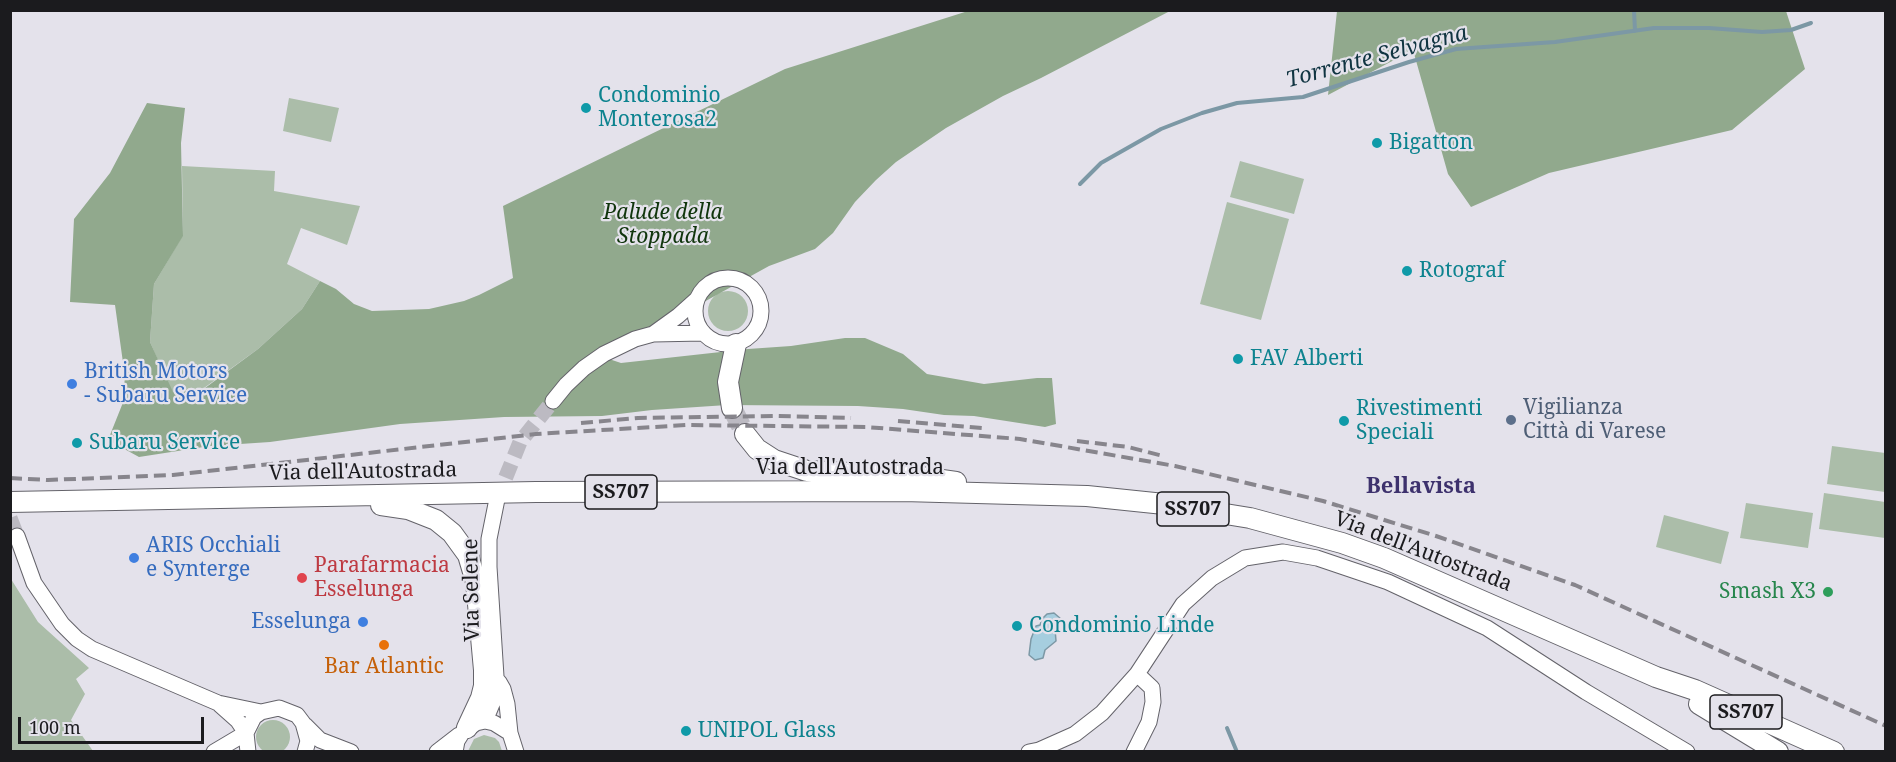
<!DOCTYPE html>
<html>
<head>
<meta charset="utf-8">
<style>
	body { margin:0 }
	#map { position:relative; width:1896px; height:762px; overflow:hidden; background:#e4e2eb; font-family:"Noto Serif",serif }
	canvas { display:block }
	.frame { position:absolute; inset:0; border:12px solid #1b1b1e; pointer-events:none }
	.scale { position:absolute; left:18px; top:717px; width:186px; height:27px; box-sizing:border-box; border:3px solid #1b1b1e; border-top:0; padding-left:8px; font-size:18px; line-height:21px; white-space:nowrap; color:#1b1b1e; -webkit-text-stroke:4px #e4e2eb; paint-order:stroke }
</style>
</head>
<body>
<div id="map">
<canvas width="1896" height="762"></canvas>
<div class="frame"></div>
<div class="scale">100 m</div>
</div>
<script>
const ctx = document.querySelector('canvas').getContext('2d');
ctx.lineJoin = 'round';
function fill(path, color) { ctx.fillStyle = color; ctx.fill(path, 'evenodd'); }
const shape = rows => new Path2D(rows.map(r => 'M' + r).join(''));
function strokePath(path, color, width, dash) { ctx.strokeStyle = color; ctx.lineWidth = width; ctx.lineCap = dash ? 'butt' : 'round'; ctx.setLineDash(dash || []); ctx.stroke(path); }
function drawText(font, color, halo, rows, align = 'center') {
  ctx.font = font + ' "Noto Serif",serif'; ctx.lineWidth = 4.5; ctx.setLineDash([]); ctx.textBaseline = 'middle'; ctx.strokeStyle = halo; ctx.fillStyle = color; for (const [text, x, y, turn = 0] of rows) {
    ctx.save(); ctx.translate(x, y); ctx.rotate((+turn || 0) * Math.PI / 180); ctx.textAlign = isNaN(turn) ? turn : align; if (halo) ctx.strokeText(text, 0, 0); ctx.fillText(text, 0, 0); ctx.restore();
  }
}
fill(shape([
	[289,98,339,108,331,142,283,131],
	[1240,161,1304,179,1294,214,1230,197],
	[182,166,275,171,274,191,360,206,347,245,301,228,287,264,320,281,302,309,258,349,204,388,172,392,150,342,154,284,183,235],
	[1227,202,1289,219,1261,320,1200,304],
	'708 311a20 20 0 1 1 40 0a20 20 0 1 1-40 0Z',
	[1832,446,1885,453,1885,492,1827,484],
	[1824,493,1885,502,1885,538,1819,529],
	[1746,503,1813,513,1808,548,1740,538],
	[1664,515,1729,532,1721,564,1656,547],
	[11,579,38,622,89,668,76,679,85,694,71,720,93,751,11,751],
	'256 737a17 17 0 1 1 34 0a17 17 0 1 1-34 0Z',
	[484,735,495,738,499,742,502,751,468,751,474,739]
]), '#abbda9');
fill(shape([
	[968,11,1170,11,1041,78,1003,96,946,128,896,162,876,180,855,202,833,233,815,249,769,266,693,308,620,340,609,359,621,363,748,349,791,346,845,338,865,338,903,354,927,374,984,384,1037,378,1052,378,1056,424,1045,427,974,416,944,415,903,409,858,406,727,405,652,410,602,416,504,417,400,424,270,442,210,446,139,457,108,440,122,405,125,377,115,305,70,302,74,219,110,173,147,103,185,108,181,143,183,236,154,284,150,342,173,392,205,388,258,349,302,309,320,281,336,289,354,304,372,311,429,309,464,301,479,295,513,278,503,206,785,69],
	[1337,11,1786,11,1805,69,1732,130,1549,173,1471,207,1448,174,1413,50,1328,95]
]), '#91a98d');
const water = shape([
	[1054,613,1061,619,1055,629,1056,641,1045,650,1043,658,1035,660,1029,655,1031,639,1036,626,1040,625,1042,619,1047,614,1054,613]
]);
fill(water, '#a6cedf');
strokePath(water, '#7c98a5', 1.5);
strokePath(shape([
	[1634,10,1635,31],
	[1080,184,1101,163,1161,129,1202,113,1237,103,1303,97,1409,62,1456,49,1555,42,1654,28,1709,28,1762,32,1791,30,1811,23],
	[1227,728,1237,752]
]), '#7c98a5', 4);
strokePath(shape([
	[497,499,520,442,553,401],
	[10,518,17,536]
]), '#bcbac2', 15, [15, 8]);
strokePath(shape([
	[732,408,745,434]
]), '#bcbac2', 20, [20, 10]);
const secondary = shape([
	'695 311a33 33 0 1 1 66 0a33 33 0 1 1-66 0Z',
	[653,334,678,316,697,299],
	[553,401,566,385,584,368,604,354,635,339,653,334,703,333],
	[17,536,34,583,62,624,77,639,92,649,218,703,261,712],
	[499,682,503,689,507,704,510,733],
	[485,721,497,692,489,567,489,539,497,499],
	[305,725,320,740,351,752],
	[214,752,246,733,238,721,220,705],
	[248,752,246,733,254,717,261,712,279,708,297,715,303,723,308,741,305,752],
	[437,752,459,735],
	[455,752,457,741,462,733,476,723,485,721,494,723,510,733,516,752],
	[1029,752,1039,750,1075,734,1102,713,1137,674,1183,604,1212,578,1245,558,1283,552,1317,558,1388,582,1487,628,1586,692,1687,752],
	[1134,752,1149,722,1153,702,1152,688,1137,674]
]);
const highway = shape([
	[732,408,728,382,736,344],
	[745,434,757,449,774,460,807,471,914,476,956,482],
	[10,502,536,492,903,491,1087,496,1164,504,1250,518,1342,543,1384,558,1656,677,1695,690,1834,752],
	[381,505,408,509,436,520,452,533,468,555,476,582,484,670,484,686,481,698,467,728],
	[1699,704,1778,752]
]);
strokePath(secondary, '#64636a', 17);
strokePath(highway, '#64636a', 22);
strokePath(secondary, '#fff', 15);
strokePath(highway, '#fff', 20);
strokePath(shape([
	[898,421,982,428],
	[581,423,638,418,777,416,851,418],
	[1077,441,1128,447,1163,456],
	[10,478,48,480,173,475,536,434,687,425,866,427,1020,439,1175,466,1323,501,1436,536,1575,585,1886,726]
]), '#87858c', 4, [12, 6]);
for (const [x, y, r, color] of [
	[586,108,6,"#0f9aa8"],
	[1377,143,6,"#0f9aa8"],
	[1407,271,6,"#0f9aa8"],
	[1238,359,6,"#0f9aa8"],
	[72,384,6,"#3f7fe0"],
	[1511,420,6,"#5c6f8a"],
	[1344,421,6,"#0f9aa8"],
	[77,443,6,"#0f9aa8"],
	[134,558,6,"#3f7fe0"],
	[302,578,6,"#e0444e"],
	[1828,592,6,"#2e9e5b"],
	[363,622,6,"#3f7fe0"],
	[1017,626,6,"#0f9aa8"],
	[384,645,6,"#e8710a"],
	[686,731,6,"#0f9aa8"]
]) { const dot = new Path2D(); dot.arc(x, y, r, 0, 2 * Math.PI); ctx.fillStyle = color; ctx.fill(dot); strokePath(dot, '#e4e2eb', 2); }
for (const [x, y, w] of [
	[621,492,72],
	[1193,509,72],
	[1746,712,72]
]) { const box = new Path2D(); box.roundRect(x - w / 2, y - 17, w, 34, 4.5); ctx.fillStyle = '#e4e2eb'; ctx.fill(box); strokePath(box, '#1b1b1e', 1.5); }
drawText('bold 20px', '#1b1b1e', null, [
	["SS707",621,492],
	["SS707",1193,509],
	["SS707",1746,712]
]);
drawText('21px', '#0d838f', '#e4e2eb', [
	["Condominio",598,96],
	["Monterosa2",598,120],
	["Bigatton",1389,143],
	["Rotograf",1419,271],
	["FAV Alberti",1250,359],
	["Rivestimenti",1356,409],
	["Speciali",1356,433],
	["Subaru Service",89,443],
	["Condominio Linde",1029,626],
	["UNIPOL Glass",698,731]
], 'left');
drawText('italic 21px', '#10350c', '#e4e2eb', [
	["Palude della",663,213],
	["Stoppada",663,237]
]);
drawText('21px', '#366cbe', '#e4e2eb', [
	["British Motors",84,372],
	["- Subaru Service",84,396],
	["ARIS Occhiali",146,546],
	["e Synterge",146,570],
	["Esselunga",351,622,"right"]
], 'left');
drawText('21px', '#4e5e75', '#e4e2eb', [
	["Vigilianza",1523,408],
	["Città di Varese",1523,432]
], 'left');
drawText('21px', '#1b1b1e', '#e4e2eb', [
	["Via dell'Autostrada",850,468],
	["Via dell'Autostrada",363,472,-1],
	["Via dell'Autostrada",1423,552,21],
	["Via Selene",472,590,-91]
]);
drawText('21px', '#be3a42', '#e4e2eb', [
	["Parafarmacia",314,566],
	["Esselunga",314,590]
], 'left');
drawText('21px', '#27864d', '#e4e2eb', [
	["Smash X3",1816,592]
], 'right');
drawText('21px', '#c56008', '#e4e2eb', [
	["Bar Atlantic",384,667]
]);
drawText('italic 22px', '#103441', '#e4e2eb', [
	["Torrente Selvagna",1377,57,-15]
]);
drawText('bold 22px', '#3d316d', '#e4e2eb', [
	["Bellavista",1421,487]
]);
</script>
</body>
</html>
